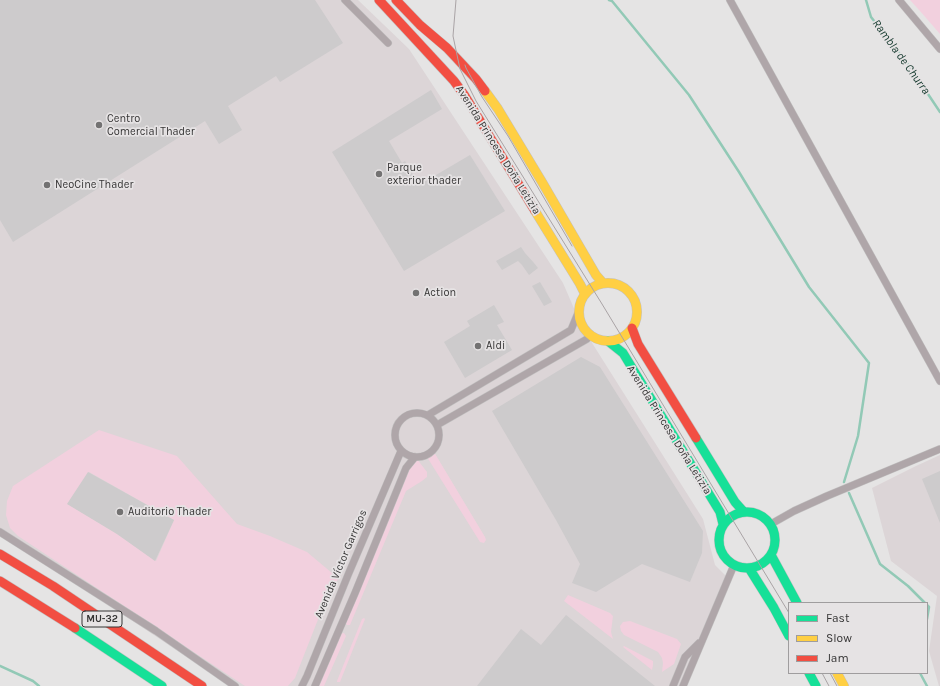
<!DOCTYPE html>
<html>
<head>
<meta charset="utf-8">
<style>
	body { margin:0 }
	#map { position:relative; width:940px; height:686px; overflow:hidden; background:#e5e4e4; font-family:Karla,sans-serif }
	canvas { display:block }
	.legend { position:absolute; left:788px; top:602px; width:140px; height:72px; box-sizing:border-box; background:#e6e3e4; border:1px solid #9f9d9e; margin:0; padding:5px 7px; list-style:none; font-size:12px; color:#353434 }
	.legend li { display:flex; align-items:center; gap:8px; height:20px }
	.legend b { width:20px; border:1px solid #9f9d9e }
</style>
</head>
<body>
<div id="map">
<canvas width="940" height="686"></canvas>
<ul class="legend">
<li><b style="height:5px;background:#16e098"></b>Fast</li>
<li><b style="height:5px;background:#ffcf43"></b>Slow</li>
<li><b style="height:5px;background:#f24e42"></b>Jam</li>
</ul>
</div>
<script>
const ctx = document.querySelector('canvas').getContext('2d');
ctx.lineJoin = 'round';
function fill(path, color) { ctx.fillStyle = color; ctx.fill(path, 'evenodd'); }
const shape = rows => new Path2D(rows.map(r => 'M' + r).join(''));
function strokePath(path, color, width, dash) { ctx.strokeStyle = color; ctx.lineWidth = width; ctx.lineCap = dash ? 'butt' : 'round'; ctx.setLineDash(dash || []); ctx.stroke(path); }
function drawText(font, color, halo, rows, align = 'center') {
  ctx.font = font + ' Karla,sans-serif'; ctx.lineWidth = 3.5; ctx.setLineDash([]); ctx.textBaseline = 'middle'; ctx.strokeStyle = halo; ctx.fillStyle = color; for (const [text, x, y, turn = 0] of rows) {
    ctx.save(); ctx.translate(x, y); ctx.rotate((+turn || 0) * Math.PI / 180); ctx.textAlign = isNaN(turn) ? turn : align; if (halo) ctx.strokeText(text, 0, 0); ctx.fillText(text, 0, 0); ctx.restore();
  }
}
fill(shape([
	[0,0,358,0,409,49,563,283,582,327,703,519,715,565,726,576,685,686,230,686,79,585,0,536],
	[940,455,940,686,939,686,929,651,937,596,891,561,872,488,916,466]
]), '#dcd5d7');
fill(shape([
	[910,0,940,0,940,34,920,11],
	[99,430,177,456,237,524,270,536,307,552,338,578,331,595,328,594,295,678,288,686,245,686,18,536,10,528,6,515,7,501,13,486],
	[89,472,174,520,156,561,117,534,68,504],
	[434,452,485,537,486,540,484,543,480,542,427,457],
	[417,459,427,472,427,477,422,481,406,491,350,625,347,625,345,623,410,466],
	[568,595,610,613,613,616,611,632,613,639,564,601],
	[364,618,365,619,340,682,337,682,337,681,362,619],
	[630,621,677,639,681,644,674,664,662,672,663,663,662,658,658,652,624,635,621,631,620,626,623,622],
	[344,633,346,636,324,686,318,686,340,634],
	[624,646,653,661,653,665,652,670,623,647]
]), '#f2d0de');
strokePath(shape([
	[609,0,612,1,689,95,739,172,809,287,869,363,858,436,844,482],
	[866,0,871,17,910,67,940,112],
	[849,493,880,564,908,586,925,603],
	[927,605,929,607,927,619],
	[0,666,33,681,39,686],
	[920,673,927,686]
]), '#92c9b6', 2.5);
fill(shape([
	[0,0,315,0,343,43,280,82,276,76,228,106,242,130,219,144,205,121,13,242,0,220],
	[431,90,442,109,389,141,402,163,405,161,419,185,470,155,505,211,404,271,332,152],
	[521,247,525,253,534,263,538,268,529,275,522,265,518,261,502,270,496,261],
	[540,282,552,302,544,306,532,286],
	[494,305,504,322,497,325,512,350,465,378,444,342,470,326,467,321],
	[581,357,600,367,703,531,702,553,690,582,642,564,596,592,572,583,580,564,556,520,492,411],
	[940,471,940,523,922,479],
	[88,472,174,520,155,561,117,534,67,504],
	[566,615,655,686,477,686,521,629,541,645]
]), '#cdcbcc');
const street = shape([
	[345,0,388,43],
	[730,0,940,381],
	[899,0,940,49],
	'395 435a22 22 0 1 1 44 0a22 22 0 1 1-44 0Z',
	[428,415,571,330,578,313],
	[437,425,587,339,589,335],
	[771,524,794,511,827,496,940,449],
	[0,532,156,631,235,686],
	[302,686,307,676,348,575,401,451],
	[315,686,355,593,406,468,415,457],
	[673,686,685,657,699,643],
	[683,686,734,565]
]);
const fast = shape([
	[608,341,623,353,720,512,723,524],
	[696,438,735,502,743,511],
	'719 540a28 28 0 1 1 56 0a28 28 0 1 1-56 0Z',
	[771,555,797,603],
	[749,568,774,608,789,636],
	[75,628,162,686],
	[809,673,816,686]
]);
const slow = shape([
	[485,91,498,109,542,182,596,275,603,283],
	[535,211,580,284,585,294],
	'579 312a29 29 0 1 1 58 0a29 29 0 1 1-58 0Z',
	[837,673,844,686]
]);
const jam = shape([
	[379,0,454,81,465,96,535,211],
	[396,0,420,25,447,48,476,79,485,91],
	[632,328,638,344,696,438],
	[0,554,53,586,202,686],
	[0,581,75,628]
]);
strokePath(street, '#c2c1c1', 8);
strokePath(fast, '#c2c1c1', 10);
strokePath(slow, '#c2c1c1', 10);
strokePath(jam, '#c2c1c1', 10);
strokePath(street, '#afa6a9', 7);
strokePath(fast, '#16e098', 9);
strokePath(slow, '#ffcf43', 9);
strokePath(jam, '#f24e42', 9);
strokePath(shape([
	[456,0,453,36,460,69,476,101,602,304,789,613],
	[465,65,466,68,482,97,508,136,572,246],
	[822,673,829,686],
	[830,673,837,686]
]), '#a9a3a5', 1);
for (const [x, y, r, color] of [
	[99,125,4,"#737272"],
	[379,174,4,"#737272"],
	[47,185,4,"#737272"],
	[416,293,4,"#737272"],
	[478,346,4,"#737272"],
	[120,512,4,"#737272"]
]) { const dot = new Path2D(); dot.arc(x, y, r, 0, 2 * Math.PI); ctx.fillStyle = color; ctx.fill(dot); strokePath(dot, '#e6e3e4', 1.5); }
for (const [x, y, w] of [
	[102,619,40]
]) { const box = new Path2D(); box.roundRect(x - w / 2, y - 8, w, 16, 3); ctx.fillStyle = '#e6e3e4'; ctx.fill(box); strokePath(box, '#353434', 1); }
drawText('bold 10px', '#353434', null, [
	["MU-32",102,619]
]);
drawText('11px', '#353434', '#e6e3e4', [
	["Centro",107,119],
	["Comercial Thader",107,132],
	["Parque",387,168],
	["exterior thader",387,181],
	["NeoCine Thader",55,185],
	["Action",424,293],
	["Aldi",486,346],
	["Auditorio Thader",128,512]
], 'left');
drawText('11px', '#353434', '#e6e3e4', [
	["Avenida Princesa Doña Letizia",498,150,58],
	["Avenida Princesa Doña Letizia",669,430,58],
	["Avenida Víctor Garrigos",341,564,-67]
]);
drawText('italic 12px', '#153a2e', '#e6e3e4', [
	["Rambla de Churra",901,57,54]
]);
</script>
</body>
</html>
